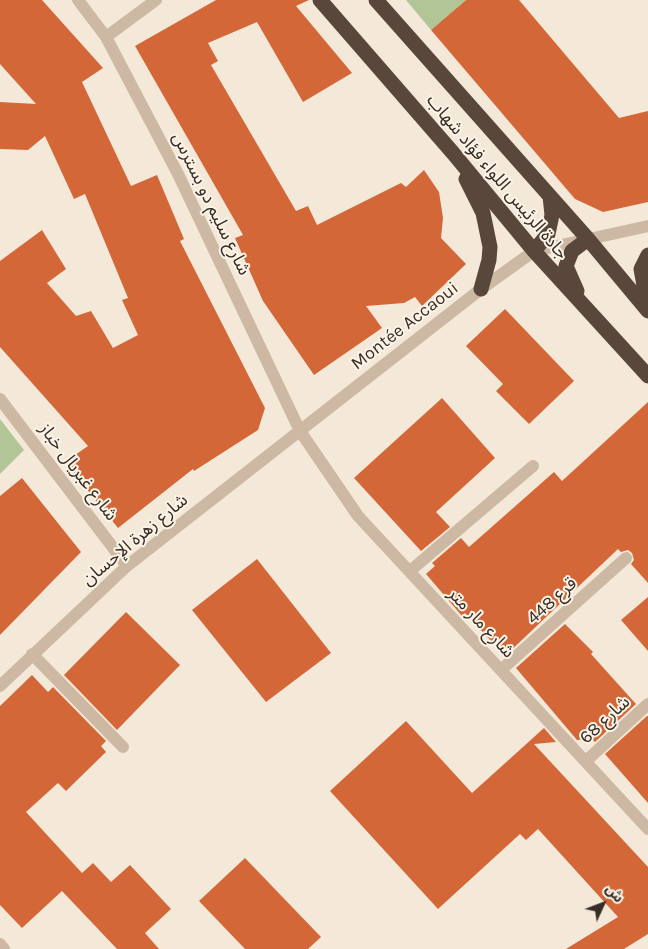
<!DOCTYPE html>
<html>
<head>
<meta charset="utf-8">
<style>
	body { margin:0 }
	#map { position:relative; width:648px; height:949px; overflow:hidden; background:#f4e9d9; font-family:Karla,"Noto Sans Arabic",sans-serif }
	canvas { display:block }
	.north { position:absolute; left:578px; top:879px; width:50px; height:50px; -webkit-text-stroke:4px #fbf3e6; paint-order:stroke; rotate:47deg; font-size:14px; font-weight:700; line-height:20px; text-align:center; color:#382d26 }
	.north::after { content:''; display:block; margin:auto; width:18px; height:22px; background:#382d26; clip-path:polygon(50% 0,100% 100%,50% 72%,0 100%) }
</style>
</head>
<body>
<div id="map">
<canvas width="648" height="949"></canvas>
<div class="north">ش</div>
</div>
<script>
const ctx = document.querySelector('canvas').getContext('2d');
ctx.lineJoin = 'round';
function fill(path, color) { ctx.fillStyle = color; ctx.fill(path, 'evenodd'); }
const shape = rows => new Path2D(rows.map(r => 'M' + r).join(''));
function strokePath(path, color, width, dash) { ctx.strokeStyle = color; ctx.lineWidth = width; ctx.lineCap = dash ? 'butt' : 'round'; ctx.setLineDash(dash || []); ctx.stroke(path); }
function drawText(font, color, halo, rows, align = 'center') {
  ctx.font = font + ' Karla,"Noto Sans Arabic",sans-serif'; ctx.lineWidth = 4; ctx.setLineDash([]); ctx.textBaseline = 'middle'; ctx.strokeStyle = halo; ctx.fillStyle = color; for (const [text, x, y, turn = 0] of rows) {
    ctx.save(); ctx.translate(x, y); ctx.rotate((+turn || 0) * Math.PI / 180); ctx.textAlign = isNaN(turn) ? turn : align; if (halo) ctx.strokeText(text, 0, 0); ctx.fillText(text, 0, 0); ctx.restore();
  }
}
fill(shape([
	[406,0,466,0,431,30],
	[0,419,24,450,0,474]
]), '#b2c597');
fill(shape([
	[0,0,42,0,103,68,82,82,131,186,157,175,184,239,180,241,265,408,258,430,194,471,193,469,118,528,65,462,88,446,0,347,0,261,42,230,66,269,47,283,76,316,91,311,113,348,138,335,122,300,128,298,85,194,74,199,45,136,28,150,0,149,0,102,36,104,0,64],
	[216,0,309,0,296,6,352,73,303,102,257,22,208,43,218,61,211,65,296,211,308,206,317,225,401,183,406,187,424,170,439,192,443,218,441,238,466,264,422,306,415,297,404,303,366,306,382,328,314,375,263,301,235,238,243,235,135,46],
	[466,0,519,0,619,118,648,111,648,202,603,212,575,199,431,30],
	[505,309,574,381,529,424,496,391,503,384,466,346],
	[442,398,495,458,436,512,450,527,421,551,354,478],
	[648,402,648,583,631,564,634,560,632,553,628,550,621,552,618,549,505,656,465,613,462,616,426,574,435,566,432,563,461,538,469,547,554,472,562,481],
	[22,478,81,552,0,635,0,496],
	[257,559,331,653,266,702,192,610],
	[648,597,648,651,621,620],
	[126,612,180,665,117,730,64,675],
	[565,624,593,652,591,654,636,704,595,742,592,739,577,740,516,668],
	[32,675,48,692,53,687,106,741,101,746,106,752,66,791,58,783,26,812,82,873,93,863,111,882,130,865,171,909,145,933,159,949,117,949,62,891,22,928,0,905,0,706],
	[647,716,648,716,648,803,605,754],
	[406,721,472,793,544,728,556,742,534,744,648,867,648,934,624,949,566,949,618,917,538,829,526,840,520,834,438,909,330,791],
	[245,858,321,937,308,949,245,949,199,901]
]), '#d36738');
strokePath(shape([
	[78,0,106,37,178,174,300,431,358,516,648,829],
	[106,37,156,0],
	[0,399,127,566],
	[410,571,533,466],
	[32,654,123,747],
	[501,670,626,558],
	[0,686,127,566,481,289,534,251,648,226],
	[586,761,648,704],
	[0,944,4,949]
]), '#cdb9a3', 12);
strokePath(shape([
	[320,0,453,153,534,251,648,376],
	[376,0,588,239,648,311],
	[466,179,483,213,490,247,489,260,481,289],
	[534,251,548,234,552,215,550,196],
	[648,255,641,269,648,308],
	[577,291,566,266,572,251,588,239]
]), '#5a473c', 15);
drawText('18px', '#382d26', '#fbf3e6', [
	["جادة الرئيس اللواء فؤاد شهاب",497,177,50],
	["شارع سليم دو بسترس",211,204,64],
	["Montée Accaoui",405,326,-38],
	["شارع غبريال خباز",78,472,53],
	["شارع زهرة الإحسان",135,540,-40],
	["قرع 448",552,601,-42],
	["شارع مار متر",481,623,47],
	["شارع 68",605,720,-43]
]);
</script>
</body>
</html>
